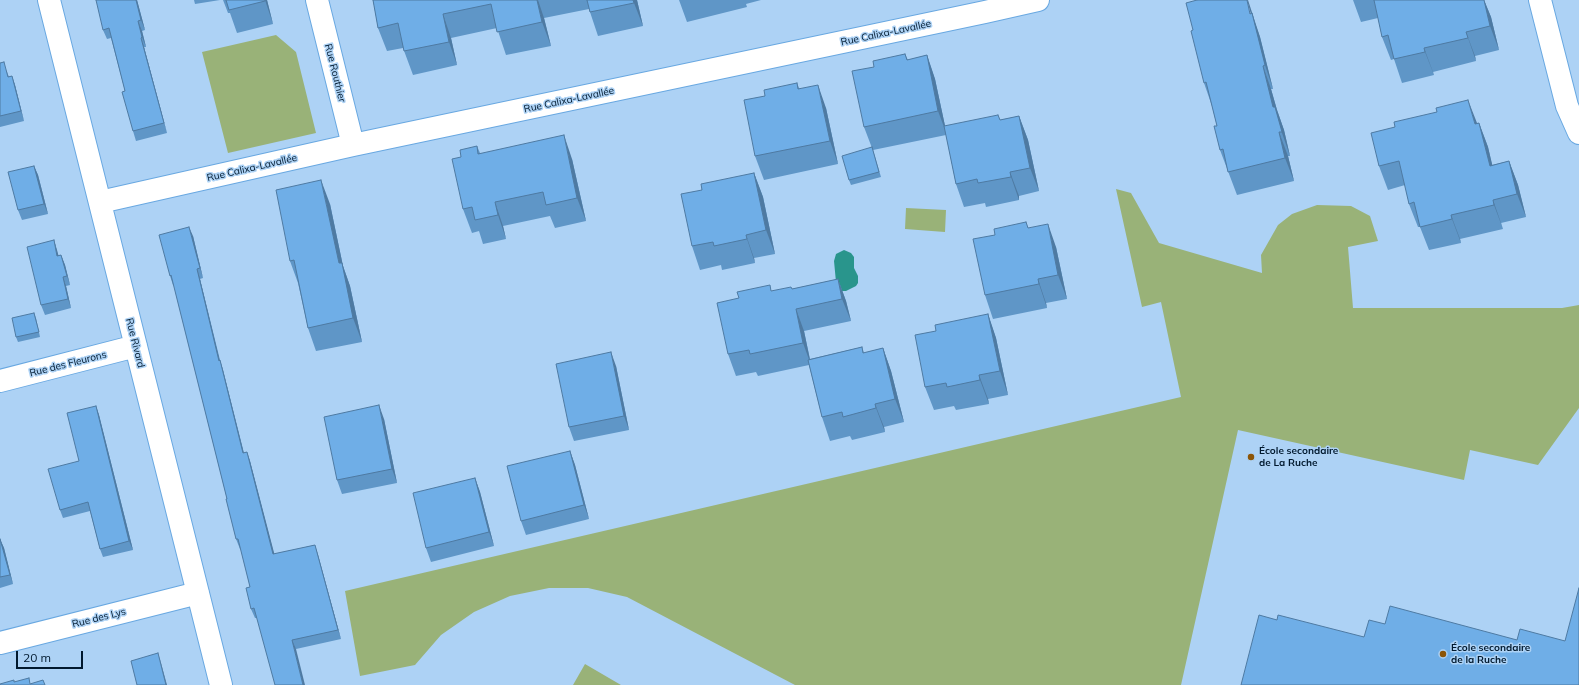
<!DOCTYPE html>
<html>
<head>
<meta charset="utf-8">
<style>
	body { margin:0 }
	#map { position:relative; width:1579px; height:685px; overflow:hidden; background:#add2f5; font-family:Mulish,sans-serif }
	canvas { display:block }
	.scale { position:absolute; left:16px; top:651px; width:67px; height:18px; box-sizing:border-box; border:2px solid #01192e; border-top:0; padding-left:5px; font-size:12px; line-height:14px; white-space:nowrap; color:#01192e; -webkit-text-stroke:3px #add2f5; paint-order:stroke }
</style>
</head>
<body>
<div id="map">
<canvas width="1579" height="685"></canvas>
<div class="scale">20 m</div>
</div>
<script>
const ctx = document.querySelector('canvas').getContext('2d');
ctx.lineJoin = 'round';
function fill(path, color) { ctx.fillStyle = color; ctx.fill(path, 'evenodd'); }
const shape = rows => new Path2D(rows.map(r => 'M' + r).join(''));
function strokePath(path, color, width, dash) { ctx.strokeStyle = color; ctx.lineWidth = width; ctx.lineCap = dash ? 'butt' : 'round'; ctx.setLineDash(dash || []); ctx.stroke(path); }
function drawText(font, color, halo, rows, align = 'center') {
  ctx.font = font + ' Mulish,sans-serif'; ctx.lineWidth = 3; ctx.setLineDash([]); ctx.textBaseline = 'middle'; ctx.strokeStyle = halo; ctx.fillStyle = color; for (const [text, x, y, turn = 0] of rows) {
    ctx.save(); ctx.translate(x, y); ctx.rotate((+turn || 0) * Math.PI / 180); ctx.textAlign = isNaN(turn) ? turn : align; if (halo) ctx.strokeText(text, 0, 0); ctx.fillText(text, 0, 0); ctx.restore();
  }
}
fill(shape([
	[276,35,296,52,316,133,228,153,202,52],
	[1116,189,1131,193,1159,243,1262,273,1261,255,1278,225,1292,214,1317,205,1351,206,1370,216,1378,241,1348,247,1353,308,1562,308,1579,305,1579,408,1538,465,1470,450,1464,480,1238,430,1181,685,795,685,627,597,588,588,549,588,510,596,474,612,441,635,415,665,360,676,345,591,1181,397,1161,302,1142,307],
	[906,208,946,210,945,232,905,229],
	[585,664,621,685,573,685]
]), '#99b278');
fill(shape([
	[844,250,851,253,854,257,854,268,858,276,858,283,856,286,846,291,841,291,836,282,834,261,836,254]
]), '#29958c');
const street = shape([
	[49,0,221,685],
	[317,0,353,145],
	[1540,0,1567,106,1579,133],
	[100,202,353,145,985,12,1038,0],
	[0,381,136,346],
	[0,643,198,593]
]);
strokePath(street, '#69a8e1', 24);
strokePath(street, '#fff', 22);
fill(shape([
	[137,0,145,30,142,31,146,47,144,47,167,133,136,141,133,131,125,91,111,38,107,39,103,30],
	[194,0,220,0,195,4],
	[223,0,267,0,273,24,237,33,230,13,228,13],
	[373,0,637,0,643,26,598,36,589,9,544,18,551,46,506,55,497,28,451,38,457,65,413,75,403,48,387,51,378,28],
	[679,0,761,0,746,4,747,7,687,22],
	[1353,0,1484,0,1491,17,1499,50,1475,56,1476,61,1433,72,1434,75,1402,83,1394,59,1391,60,1382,37,1378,18,1361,22],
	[1252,12,1254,20,1260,37,1273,89,1271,89,1277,110,1284,130,1290,156,1288,156,1294,181,1237,195,1220,150,1217,126,1212,106,1204,83],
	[905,54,908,60,927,55,935,79,945,126,1000,120,1019,116,1028,140,1039,191,1019,196,1019,200,986,207,985,203,964,207,956,184,946,135,873,150,881,177,851,185,849,180,872,148,864,127,874,67],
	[0,63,7,72,9,77,12,76,15,85,24,121,0,127],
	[797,83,799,88,826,108,838,164,764,180,755,156,765,96],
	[1477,123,1479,123,1488,147,1492,165,1509,161,1518,185,1526,217,1501,223,1503,229,1460,239,1461,243,1429,250,1420,227,1418,227,1409,204,1405,185,1388,190,1379,166],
	[477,146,480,153,572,159,586,221,555,228,550,216,503,226,506,239,483,244,479,231,472,233,463,209,461,157],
	[34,166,38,175,48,214,22,220,18,210],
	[754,173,763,197,775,254,754,258,755,263,722,270,721,265,700,270,692,246,702,190],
	[330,204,343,266,350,286,362,342,316,351,308,328,298,283,290,261],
	[1026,222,1028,228,1056,247,1067,299,1046,303,1047,308,993,319,985,295,995,235],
	[193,236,203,278,200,279,220,360,223,370,244,453,247,452,250,461,274,554,315,545,318,555,341,639,296,649,257,618,255,618,251,609,250,587,241,548,240,549,236,539,227,499,174,285,173,285,170,276],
	[54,240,58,255,61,255,65,265,70,285,66,286,71,308,45,315,41,305],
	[838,279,846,301,851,321,804,331,810,359,862,347,864,353,883,348,891,371,904,422,884,427,885,432,852,440,850,436,830,441,822,417,809,365,758,376,756,372,736,376,728,354,739,298,772,291,792,289],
	[34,313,36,318,40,337,18,342,16,337],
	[988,314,996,338,1008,395,988,399,989,404,956,410,954,406,934,410,925,387,936,331],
	[616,366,629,430,574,441,569,427],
	[96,406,99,415,133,550,103,557,100,549,90,511,63,518,60,510,79,461],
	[384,419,397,483,342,494,337,480],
	[570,451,575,465,589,519,526,535,521,521],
	[475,478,480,492,494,546,431,562,426,548],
	[0,539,4,548,13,584,0,588]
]), '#5f96c7');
fill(shape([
	[136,0,137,0,145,30,141,20],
	[265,0,267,0,273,24],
	[537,0,538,0,544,18,551,46,542,22],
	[633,0,637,0,643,26,634,3],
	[1247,0,1248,0,1260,37,1273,89,1265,65],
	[1484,0,1491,17,1499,50,1490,26],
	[443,14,451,38,457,65,449,42],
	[138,21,142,31,146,47,142,37],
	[1466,32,1475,56,1476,61,1468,38],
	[141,38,144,47,167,133,164,123],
	[1424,48,1433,72,1434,75,1425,52],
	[927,55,935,79,947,135,938,111],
	[1263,66,1271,89,1277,110,1284,130,1290,156,1273,107],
	[12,76,15,85,24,121,21,111],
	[818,85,826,108,838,164,830,141],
	[1468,100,1477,123,1483,148,1475,124],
	[1019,116,1028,140,1039,191,1030,168],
	[1479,123,1488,147,1498,189,1490,166],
	[1279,132,1288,156,1294,181,1285,158],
	[564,135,572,159,586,221,577,198],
	[1509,161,1518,185,1526,217,1517,194],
	[34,166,38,175,48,214,44,204],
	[1010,172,1019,196,1019,200,1011,177],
	[754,173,763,197,775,254,766,230],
	[321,180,330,204,343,266,350,286,362,342,353,318,339,263],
	[1493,200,1501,223,1503,229,1494,205],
	[495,202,503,226,506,239,498,215],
	[1451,215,1460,239,1461,243,1452,219],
	[1048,224,1056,247,1067,299,1058,275],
	[189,227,193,236,203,278,200,268],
	[746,235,754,258,755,263,747,239],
	[54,240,57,250,61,265,57,256],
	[61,255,65,265,70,285,67,276],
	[197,269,200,279,222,370,219,361],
	[63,277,66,286,71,308,68,299],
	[838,279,846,301,851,321,842,299],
	[1038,279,1046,303,1047,308,1039,284],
	[796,309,804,331,811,365,803,343],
	[988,314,996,338,1008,395,1000,371],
	[883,348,891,371,904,422,895,399],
	[611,352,616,366,629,430,624,416],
	[220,360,223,370,246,462,243,453],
	[979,375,988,399,989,404,980,380],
	[875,404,884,427,885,432,876,408],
	[379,405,384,419,397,483,392,469],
	[96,406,99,415,133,550,129,541],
	[570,451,575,465,589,519,584,505],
	[247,452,250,461,277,564,273,554],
	[475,478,480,492,494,546,489,532],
	[0,539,4,548,13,584,10,575],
	[315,545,318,555,341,639,338,630],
	[292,640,296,649,305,685,303,685],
	[158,653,161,663,167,685,166,685]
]), '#4e7aa2');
const building = shape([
	[96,0,136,0,141,20,138,21,142,37,141,38,164,123,133,131,122,92,125,91,109,28,103,30,96,0],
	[226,0,265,0,265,1,229,10,226,0],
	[373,0,537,0,542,22,497,32,491,4,443,14,449,42,404,51,398,23,378,28,373,0],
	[587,0,633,0,634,3,590,12,587,0],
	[1197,0,1247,0,1250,14,1252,13,1265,65,1263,66,1273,107,1275,107,1282,132,1279,132,1285,158,1228,172,1223,149,1220,150,1214,126,1217,126,1206,82,1204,83,1191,31,1193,30,1186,3,1197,0],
	[1374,0,1484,0,1490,26,1466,32,1468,38,1424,48,1425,52,1394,59,1388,35,1382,37,1374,0],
	[905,54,907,60,927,55,938,111,864,127,852,71,874,67,873,61,905,54],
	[4,62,8,77,12,76,21,111,0,116,0,63,4,62],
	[797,83,798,89,818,85,830,141,755,156,744,100,765,96,764,90,797,83],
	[1468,100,1475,124,1479,123,1490,166,1509,161,1517,194,1493,200,1494,205,1451,215,1452,219,1420,227,1414,202,1409,204,1399,161,1379,166,1371,133,1395,127,1394,122,1437,112,1436,108,1468,100],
	[998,115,1000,120,1019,116,1030,168,1010,172,1011,177,978,183,977,179,956,184,944,126,998,115],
	[564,135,577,198,546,205,543,192,495,202,498,215,475,220,472,207,463,209,452,159,461,157,460,150,477,146,478,154,564,135],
	[872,147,879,172,849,180,842,156,872,147],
	[34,166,44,204,18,210,8,172,34,166],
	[754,173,766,230,746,235,747,239,714,246,713,242,692,246,681,194,702,190,701,184,754,173],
	[321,180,339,263,342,263,353,318,308,328,294,260,290,261,276,190,321,180],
	[1026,222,1028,228,1048,224,1058,275,1038,279,1039,284,985,295,973,239,995,235,994,229,1026,222],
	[189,227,200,268,197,269,219,361,220,360,243,453,247,452,273,554,315,545,338,630,292,640,303,685,275,685,254,608,251,609,246,588,250,587,238,539,236,539,226,499,227,499,171,275,170,276,159,235,189,227],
	[54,240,57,256,61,255,67,276,63,277,68,299,41,305,27,247,54,240],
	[838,279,842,299,796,309,803,343,750,354,749,350,728,354,717,303,739,298,737,292,770,285,771,291,791,287,792,289,838,279],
	[34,313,39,332,16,337,12,318,34,313],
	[988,314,1000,371,979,375,980,380,947,387,946,383,925,387,915,335,936,331,935,325,988,314],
	[862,347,863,353,883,348,895,399,875,404,876,408,843,417,842,412,822,417,808,360,862,347],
	[611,352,624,416,569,427,556,364,611,352],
	[379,405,392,469,337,480,324,417,379,405],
	[96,406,129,541,100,549,88,502,60,510,48,469,79,461,67,413,96,406],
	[570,451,584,505,521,521,507,466,570,451],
	[475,478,489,532,426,548,413,493,475,478],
	[0,539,10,575,0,577,0,539],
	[1579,588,1579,685,1241,685,1259,615,1277,620,1278,615,1364,637,1369,620,1385,624,1390,606,1517,640,1520,629,1565,641,1579,588],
	[158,653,166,685,137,685,131,661,158,653],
	[29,678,30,684,43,680,45,685,0,685,0,684,14,680,14,682,29,678]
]);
fill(building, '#6faee7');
strokePath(building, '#4e7aa2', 1);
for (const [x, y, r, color] of [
	[1251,457,4,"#8c5507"],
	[1443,654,4,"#8c5507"]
]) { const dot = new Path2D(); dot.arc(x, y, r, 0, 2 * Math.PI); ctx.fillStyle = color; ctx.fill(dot); strokePath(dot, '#add2f5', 1.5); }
drawText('10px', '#01192e', '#add2f5', [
	["Rue Calixa-Lavallée",886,33,-12],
	["Rue Routhier",335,73,76],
	["Rue Calixa-Lavallée",569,100,-12],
	["Rue Calixa-Lavallée",252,168,-13],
	["Rue Rivard",135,343,76],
	["Rue des Fleurons",68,364,-14],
	["Rue des Lys",99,618,-14]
]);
drawText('bold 10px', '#01192e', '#add2f5', [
	["École secondaire",1259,451],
	["de La Ruche",1259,463],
	["École secondaire",1451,648],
	["de la Ruche",1451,660]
], 'left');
</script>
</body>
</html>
